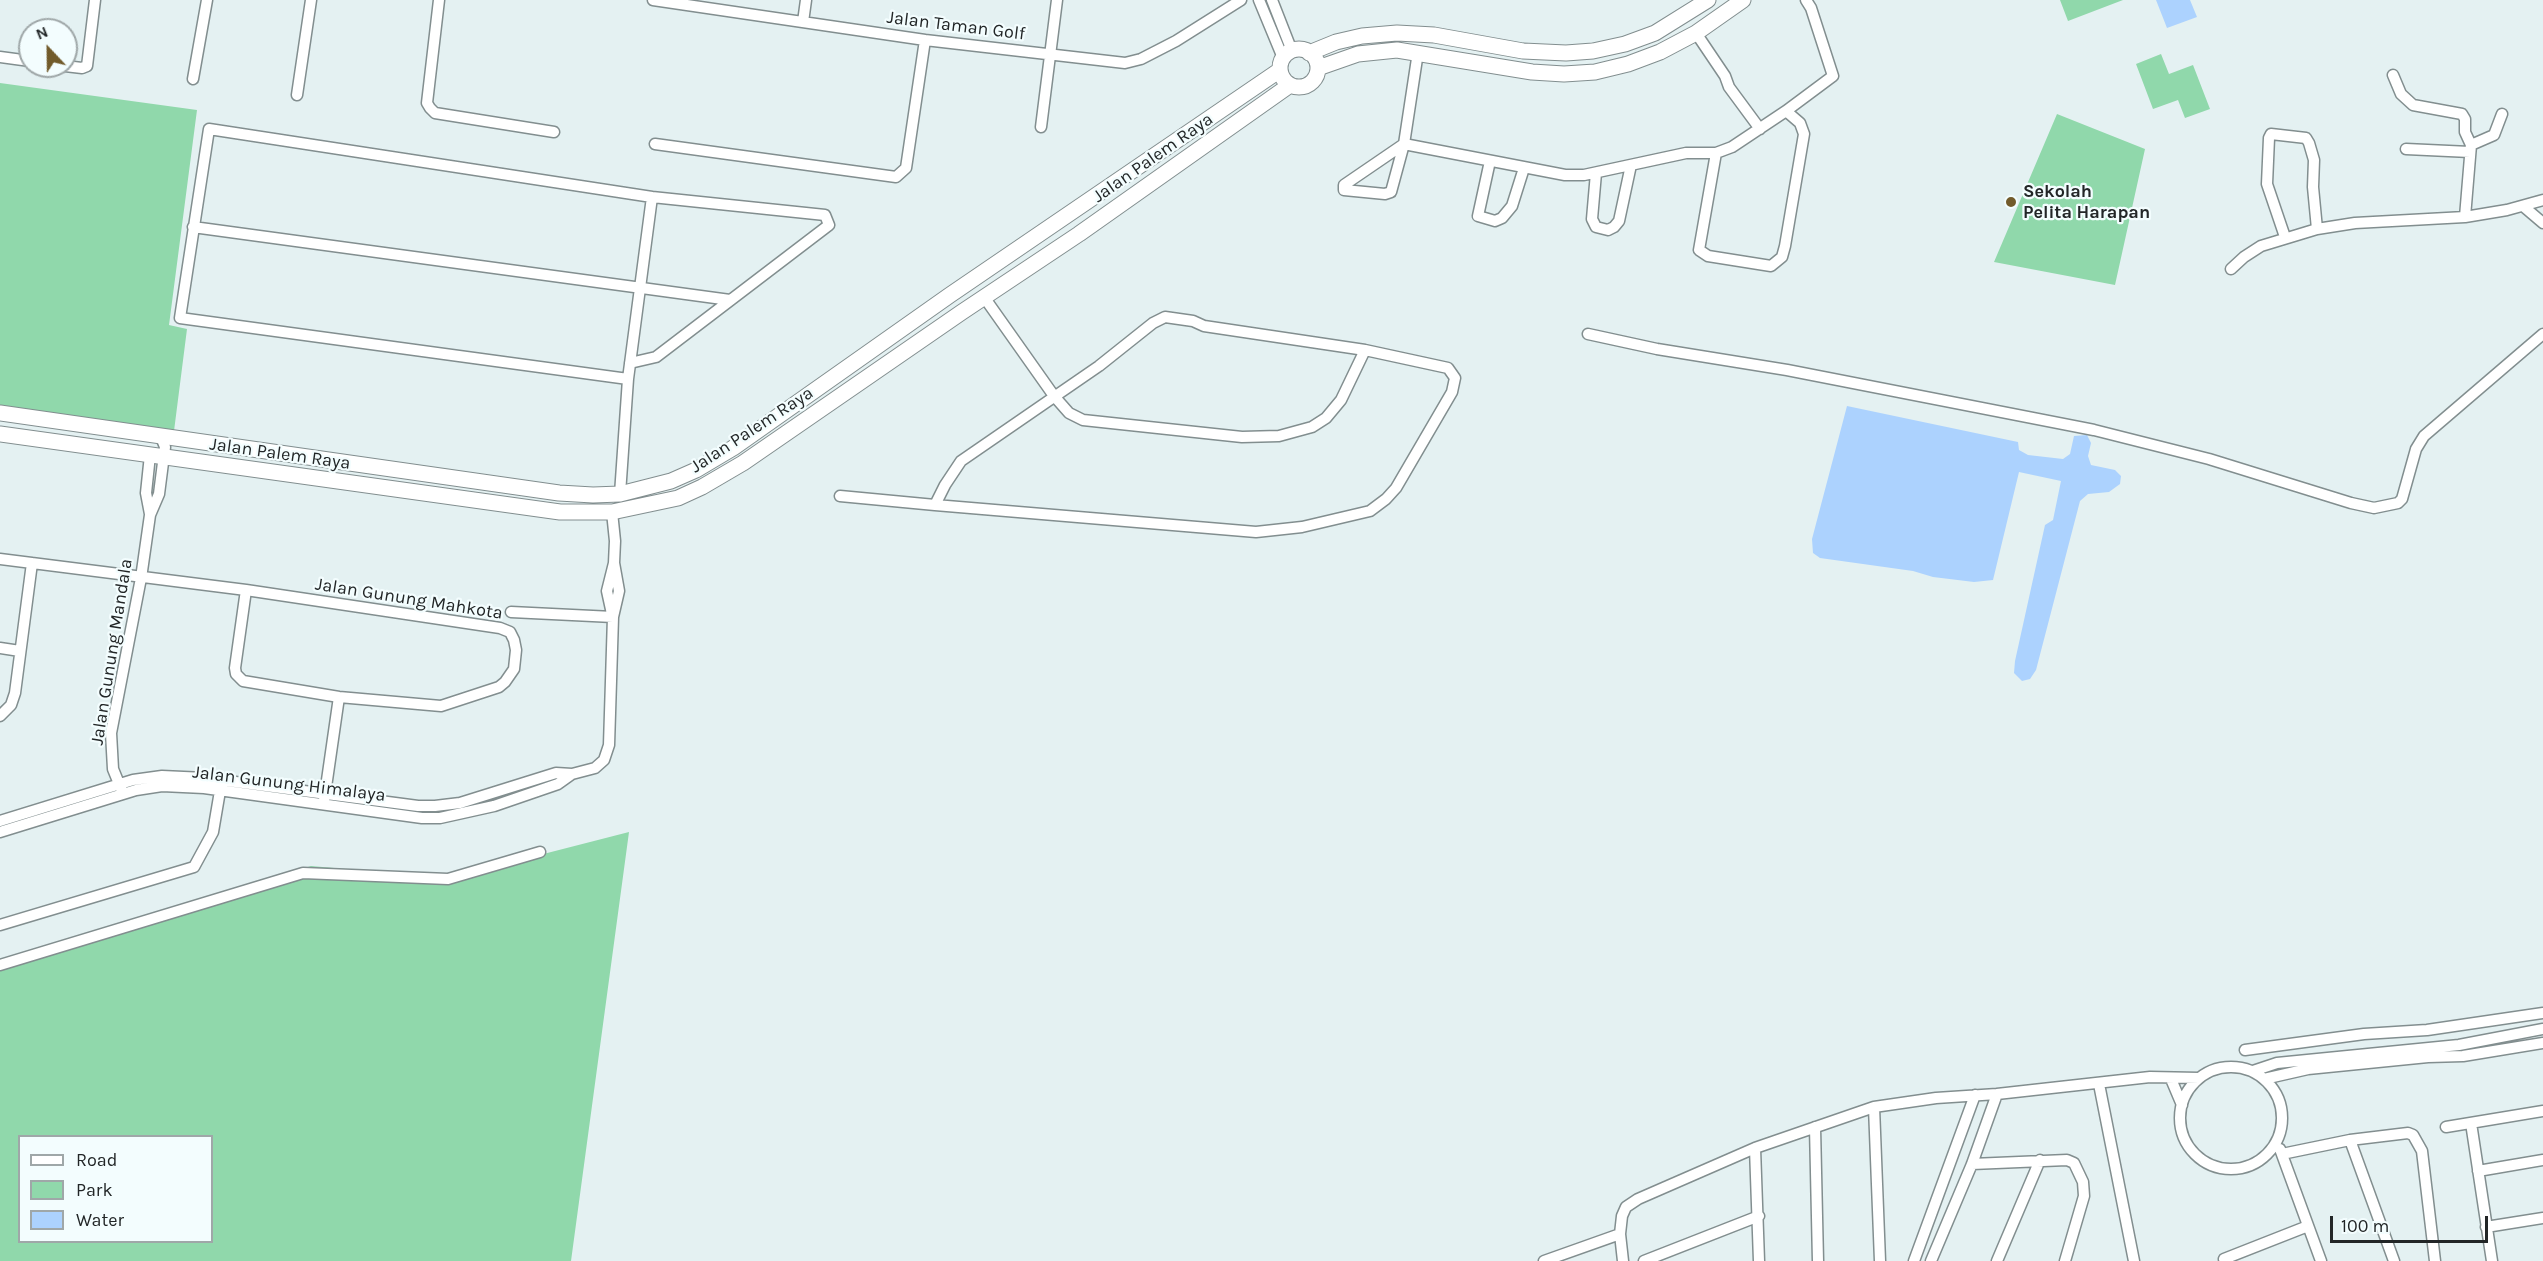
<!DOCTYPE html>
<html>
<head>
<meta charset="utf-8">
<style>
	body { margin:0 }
	#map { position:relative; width:2543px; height:1261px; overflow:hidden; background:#e4f1f2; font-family:Karla,sans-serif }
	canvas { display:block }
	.legend { position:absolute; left:18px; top:1135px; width:195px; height:108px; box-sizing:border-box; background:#f3fdfe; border:2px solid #9fa7a8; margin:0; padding:8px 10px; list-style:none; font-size:18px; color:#222627 }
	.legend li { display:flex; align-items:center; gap:12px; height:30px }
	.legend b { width:30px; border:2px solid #9fa7a8 }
	.north { position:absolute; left:18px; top:18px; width:60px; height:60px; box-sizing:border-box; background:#f3fdfe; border:2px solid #9fa7a8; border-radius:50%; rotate:338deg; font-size:16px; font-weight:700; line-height:24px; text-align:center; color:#222627 }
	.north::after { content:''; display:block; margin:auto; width:21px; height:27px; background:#725b2b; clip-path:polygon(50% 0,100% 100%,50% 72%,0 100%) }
	.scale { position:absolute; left:2330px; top:1216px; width:158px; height:27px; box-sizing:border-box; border:3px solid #222627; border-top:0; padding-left:8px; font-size:18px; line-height:21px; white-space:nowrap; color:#222627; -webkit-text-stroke:4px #f3fdfe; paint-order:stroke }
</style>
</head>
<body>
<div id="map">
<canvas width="2543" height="1261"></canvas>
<ul class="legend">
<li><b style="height:8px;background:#fff"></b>Road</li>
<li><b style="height:16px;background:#90d8ab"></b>Park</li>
<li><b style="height:16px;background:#acd2fe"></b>Water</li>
</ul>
<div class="north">N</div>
<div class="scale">100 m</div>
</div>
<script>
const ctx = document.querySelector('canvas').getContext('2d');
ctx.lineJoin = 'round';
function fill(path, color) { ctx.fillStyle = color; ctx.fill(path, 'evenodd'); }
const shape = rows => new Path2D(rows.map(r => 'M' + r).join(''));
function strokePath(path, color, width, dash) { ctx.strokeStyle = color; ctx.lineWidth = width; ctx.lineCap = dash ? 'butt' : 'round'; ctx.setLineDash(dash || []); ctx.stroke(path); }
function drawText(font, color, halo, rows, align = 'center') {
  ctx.font = font + ' Karla,sans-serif'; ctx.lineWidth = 4.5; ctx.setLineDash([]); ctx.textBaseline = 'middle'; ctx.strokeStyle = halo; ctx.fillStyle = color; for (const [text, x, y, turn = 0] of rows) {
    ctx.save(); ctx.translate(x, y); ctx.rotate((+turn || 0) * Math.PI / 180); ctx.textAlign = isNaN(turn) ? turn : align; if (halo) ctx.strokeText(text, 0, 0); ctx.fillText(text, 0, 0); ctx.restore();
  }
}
fill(shape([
	[2060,0,2123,0,2068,21],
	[2161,54,2169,74,2193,65,2210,109,2185,118,2178,100,2153,109,2136,64],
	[0,83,197,110,169,325,187,329,174,431,0,405],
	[2057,114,2145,149,2115,285,1994,262],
	[629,832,571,1261,0,1261,0,963,311,866,450,878],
	[20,1136,212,1136,212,1242,20,1242]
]), '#90d8ab');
fill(shape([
	[2156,0,2190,0,2197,17,2167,28],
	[1847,406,2018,442,2019,450,2028,455,2063,459,2070,454,2074,436,2087,435,2091,443,2088,456,2091,465,2115,470,2121,476,2120,484,2109,492,2088,494,2080,501,2036,670,2030,679,2022,681,2014,673,2015,661,2045,525,2053,520,2061,481,2019,472,1993,580,1974,582,1933,577,1913,571,1820,558,1813,553,1812,539]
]), '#acd2fe');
const street = shape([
	[439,0,427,103,430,108,435,113,554,132],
	[653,0,925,40,1125,63,1141,59,1176,41,1241,0],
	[1259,0,1283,58],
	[1272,0,1292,51],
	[803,22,806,0],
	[1696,33,1725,76,1729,87,1760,129],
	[1418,52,1404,144,1391,192,1385,194,1344,190,1344,185,1404,144,1565,175,1584,175,1686,153,1716,153,1732,147,1786,111,1833,76,1811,8,1806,0],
	[0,57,30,61],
	[65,66,82,68,87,66,95,0],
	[2393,75,2401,94,2413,105,2462,114,2465,119,2465,132,2471,145],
	[193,79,207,0],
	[297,95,311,0],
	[1041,127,1057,0],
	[655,144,896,177,906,168,925,40],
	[2406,149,2470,152],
	[1716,153,1699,250,1708,256,1771,266,1782,257,1785,246,1804,134,1800,123,1786,111],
	[1490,161,1478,216,1495,221,1502,218,1512,206,1524,168],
	[1596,173,1592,219,1596,227,1608,230,1614,227,1619,221,1631,165],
	[2523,206,2543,223],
	[2465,217,2471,145,2494,135,2502,114],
	[193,227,730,300],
	[2285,237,2267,184,2269,138,2271,134,2306,138,2309,143,2314,160,2313,187,2317,229],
	[2231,269,2244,257,2261,246,2317,229,2355,223,2465,217,2507,210,2543,200],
	[984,297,1054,396,1069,413,1083,420,1242,437,1279,436,1312,427,1326,418,1341,400,1365,350],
	[1588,334,1657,349,1787,370,2094,430,2209,459,2351,503,2374,508,2398,503,2402,499,2416,449,2424,436,2543,334],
	[630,363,656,357,829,225,825,215,652,197],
	[150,455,146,493,150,514],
	[620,494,628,379,652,197,209,129,180,318,628,379],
	[840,496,935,505,1256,532,1302,527,1370,511,1386,499,1396,488,1452,392,1455,378,1448,368,1365,350,1204,326,1193,321,1165,317,1153,323,1099,366,961,461,945,485,935,505],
	[612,512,615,541,614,563,607,591,612,614],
	[0,559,246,590,500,628,510,632,514,640,516,650,514,669,505,682,499,687,441,706,339,697,243,681,236,674,235,668,246,590],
	[511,612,613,617],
	[0,648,20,651],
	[0,716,11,705,15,693,32,563],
	[122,791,113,769,111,733,141,578,150,515,159,494,165,447,161,437],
	[324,801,339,697],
	[0,821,133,780,162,776,205,778,418,806,435,806,460,803,556,773,572,774,595,768,604,760,609,745,613,617,619,591,614,563],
	[0,832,136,790,162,786,204,788,422,818,440,818,494,806,558,784,572,774],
	[0,925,194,867,213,832,221,785],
	[0,965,303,873,448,879,540,852],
	[2245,1050,2364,1034,2427,1030,2543,1013],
	'2180 1118a51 51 0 1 1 102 0a51 51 0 1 1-102 0Z',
	[2253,1071,2277,1063,2459,1045,2543,1029],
	[2171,1079,2182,1105],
	[2264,1079,2308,1069,2428,1057,2463,1056,2543,1043],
	[2099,1084,2134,1261],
	[1874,1107,1880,1261],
	[2471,1123,2492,1261],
	[1815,1127,1818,1261],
	[2446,1127,2543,1111],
	[2350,1140,2394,1261],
	[1755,1148,1759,1261],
	[2280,1149,2321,1261],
	[2282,1154,2350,1140,2408,1133,2413,1135,2422,1151,2435,1261],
	[1972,1164,2067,1160,2074,1163,2083,1182,2084,1196,2065,1261],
	[2478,1171,2543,1160],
	[2486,1227,2543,1218],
	[2224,1259,2308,1226],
	[1544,1261,1620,1234],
	[1623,1261,1620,1234,1622,1216,1626,1207,1638,1199,1755,1148,1874,1107,1936,1098,1997,1094],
	[1644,1261,1759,1216],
	[1914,1261,1975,1095],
	[1931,1261,1972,1164,1997,1094,2150,1077,2199,1078],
	[1997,1261,2040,1160]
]);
const secondary = shape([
	'1280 68a19 19 0 1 1 38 0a19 19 0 1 1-38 0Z',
	[1309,53,1336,42,1362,36,1397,33,1434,35,1523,51,1566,53,1593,51,1625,44,1655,33,1708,0],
	[1318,68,1358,54,1397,50,1532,72,1564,74,1595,72,1628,64,1660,52,1696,33,1743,0],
	[0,413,559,493,593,495,620,494,671,481,696,470,733,448,950,295,1280,70],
	[0,434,560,512,612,512,678,498,702,487,743,463,962,312,1079,234,1290,85]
]);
strokePath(street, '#828e8f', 13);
strokePath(secondary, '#828e8f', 17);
strokePath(street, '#fff', 10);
strokePath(secondary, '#fff', 15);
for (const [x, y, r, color] of [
	[2011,202,6,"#725b2b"]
]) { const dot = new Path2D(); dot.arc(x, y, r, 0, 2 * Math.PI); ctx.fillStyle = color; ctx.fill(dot); strokePath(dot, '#f3fdfe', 2); }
drawText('18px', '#222627', '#f3fdfe', [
	["Jalan Taman Golf",956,26,7],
	["Jalan Palem Raya",1153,158,-35],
	["Jalan Palem Raya",752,430,-33],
	["Jalan Palem Raya",280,454,8],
	["Jalan Gunung Mahkota",409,599,9],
	["Jalan Gunung Mandala",112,652,-81],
	["Jalan Gunung Himalaya",289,784,7]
]);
drawText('bold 18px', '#222627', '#f3fdfe', [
	["Sekolah",2023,192],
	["Pelita Harapan",2023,213]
], 'left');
</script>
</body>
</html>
